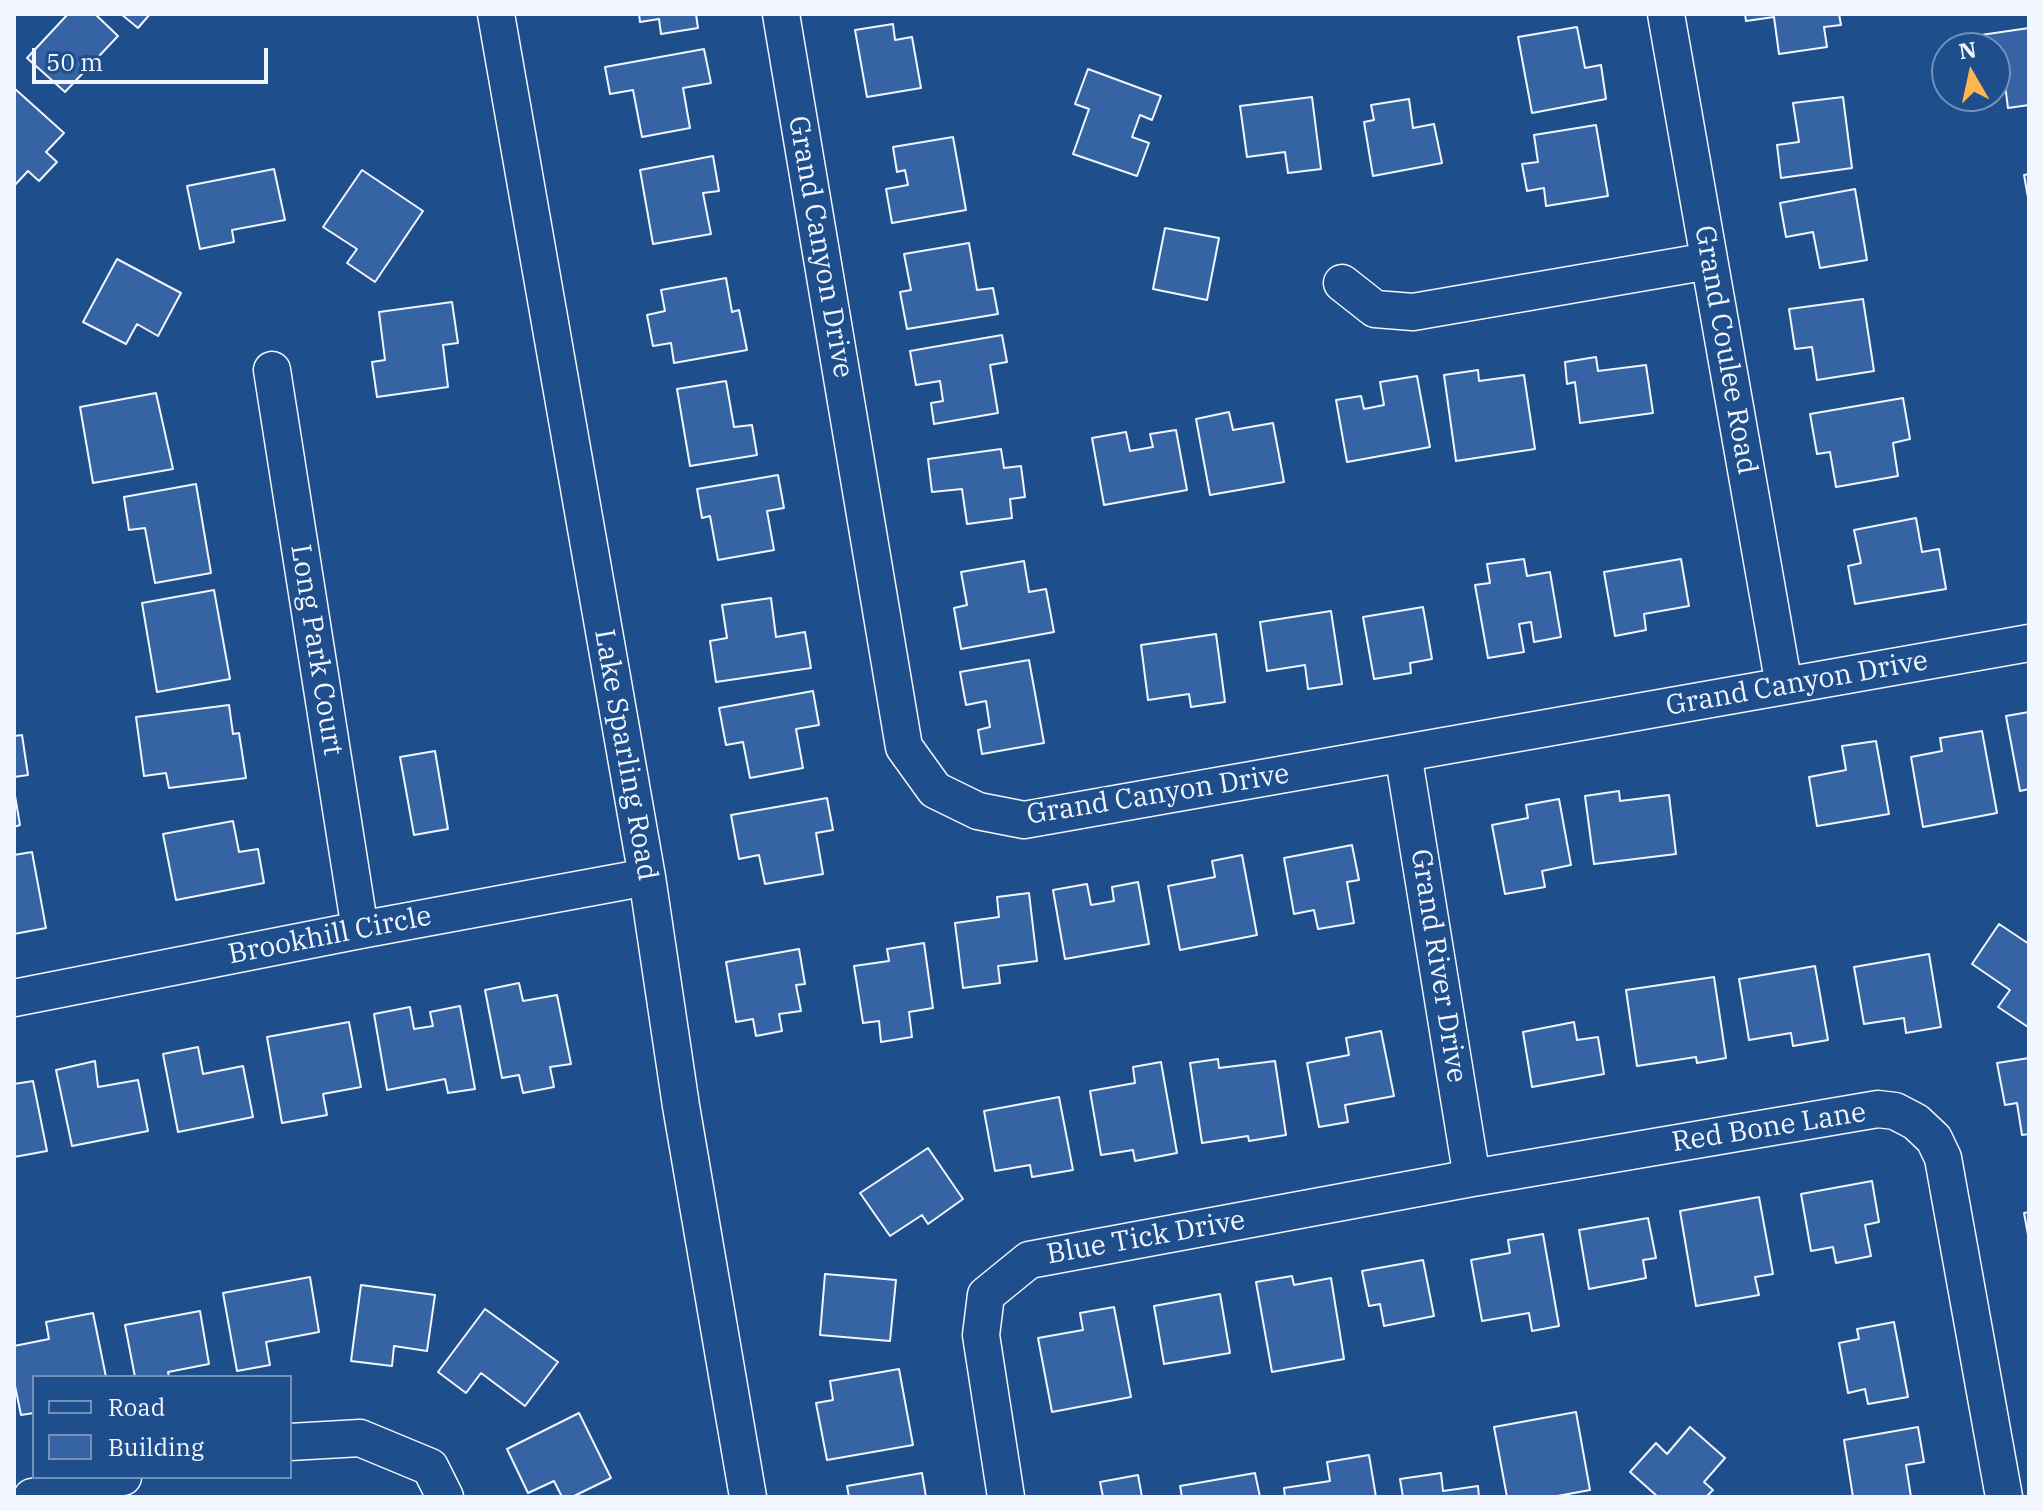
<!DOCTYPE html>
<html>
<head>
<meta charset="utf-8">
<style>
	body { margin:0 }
	#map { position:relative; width:2043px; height:1511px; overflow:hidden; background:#1f4e8c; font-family:"IBM Plex Serif",serif }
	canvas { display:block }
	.frame { position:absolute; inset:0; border:16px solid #f2f6ff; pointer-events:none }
	.legend { position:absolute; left:32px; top:1375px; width:260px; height:104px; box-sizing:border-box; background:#1f4e8c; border:2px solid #7391ba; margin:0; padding:10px 14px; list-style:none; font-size:24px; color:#f2f6ff }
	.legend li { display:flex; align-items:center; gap:16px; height:40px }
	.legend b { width:40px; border:2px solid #7391ba }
	.north { position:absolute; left:1931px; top:32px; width:80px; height:80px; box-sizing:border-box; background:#1f4e8c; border:2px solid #7391ba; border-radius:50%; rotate:351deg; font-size:22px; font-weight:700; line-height:32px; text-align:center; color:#f2f6ff }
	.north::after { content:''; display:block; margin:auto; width:28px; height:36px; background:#ffb74d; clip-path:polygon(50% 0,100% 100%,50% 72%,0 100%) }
	.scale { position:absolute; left:32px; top:48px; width:236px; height:36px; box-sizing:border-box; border:4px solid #f2f6ff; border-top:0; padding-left:10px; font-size:24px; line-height:28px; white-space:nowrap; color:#f2f6ff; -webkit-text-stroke:6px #1f4e8c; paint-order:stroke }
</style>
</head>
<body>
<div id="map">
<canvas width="2043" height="1511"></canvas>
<div class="frame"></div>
<ul class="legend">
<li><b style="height:10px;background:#1f4e8c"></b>Road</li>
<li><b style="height:22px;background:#3563a3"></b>Building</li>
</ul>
<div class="north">N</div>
<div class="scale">50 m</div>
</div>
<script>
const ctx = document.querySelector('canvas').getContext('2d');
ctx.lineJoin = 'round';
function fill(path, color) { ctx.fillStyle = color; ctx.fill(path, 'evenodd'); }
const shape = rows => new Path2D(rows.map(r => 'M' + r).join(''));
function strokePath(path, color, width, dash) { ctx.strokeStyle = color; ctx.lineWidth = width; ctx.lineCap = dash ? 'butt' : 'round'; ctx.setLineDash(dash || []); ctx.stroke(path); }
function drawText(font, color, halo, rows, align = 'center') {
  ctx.font = font + ' "IBM Plex Serif",serif'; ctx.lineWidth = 6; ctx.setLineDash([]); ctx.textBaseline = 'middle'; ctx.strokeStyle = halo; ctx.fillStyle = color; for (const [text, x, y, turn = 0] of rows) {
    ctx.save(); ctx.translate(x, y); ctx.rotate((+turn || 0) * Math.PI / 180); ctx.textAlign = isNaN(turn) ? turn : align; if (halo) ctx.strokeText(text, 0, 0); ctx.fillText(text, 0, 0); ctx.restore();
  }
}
const building = shape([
	[68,14,95,14,118,36,65,92,27,58,68,14],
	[121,14,150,14,138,28,121,14],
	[639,14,696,14,698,28,661,34,659,19,640,22,639,14],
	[1745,14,1839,14,1841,25,1824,27,1827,47,1779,54,1774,17,1746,21,1745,14],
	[893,24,895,40,912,37,921,88,867,97,855,30,893,24],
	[1577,27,1585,68,1601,65,1606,99,1532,113,1518,37,1577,27],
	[2029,28,2029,105,2008,108,2005,85,1995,87,1995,48,1983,48,1981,35,2029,28],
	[704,49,711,83,683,88,690,128,642,137,633,90,610,94,605,67,704,49],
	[1088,69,1161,96,1152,120,1140,115,1132,137,1149,143,1137,176,1073,154,1089,109,1075,104,1088,69],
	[14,88,64,133,46,152,57,162,39,181,28,171,14,186,14,88],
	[1312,97,1321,169,1288,173,1285,152,1247,157,1240,106,1312,97],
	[1843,97,1852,168,1781,178,1777,145,1799,142,1793,103,1843,97],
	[1409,99,1413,128,1434,124,1442,163,1373,176,1364,122,1374,120,1371,105,1409,99],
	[1596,125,1608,196,1546,206,1544,188,1527,191,1522,164,1538,162,1534,135,1596,125],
	[953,137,966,210,892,223,886,189,908,185,905,170,897,172,893,147,953,137],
	[713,156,719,191,703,193,711,234,653,244,640,170,713,156],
	[274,169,285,220,232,230,234,242,200,249,187,186,274,169],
	[362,170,423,211,375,282,347,263,357,249,323,227,362,170],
	[2029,174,2029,203,2024,175,2029,174],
	[1855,189,1867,260,1820,268,1813,232,1786,237,1780,203,1855,189],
	[1165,228,1219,238,1207,300,1153,289,1165,228],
	[969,243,977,290,993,288,998,314,907,329,900,292,911,290,904,254,969,243],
	[117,259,181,293,158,336,137,324,126,344,83,322,117,259],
	[726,278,732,312,739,310,747,350,674,363,671,343,653,346,647,315,665,311,661,290,726,278],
	[1863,299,1874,371,1817,380,1812,347,1795,349,1789,309,1863,299],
	[452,302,458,343,443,345,448,387,377,397,372,362,385,360,379,312,452,302],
	[1002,335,1007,362,990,365,998,413,934,424,931,403,943,401,940,381,916,385,910,351,1002,335],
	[1596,357,1598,371,1646,365,1653,413,1580,423,1575,382,1567,384,1565,362,1596,357],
	[1478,370,1479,381,1524,375,1535,449,1456,461,1444,375,1478,370],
	[1417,376,1430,447,1347,462,1336,400,1361,396,1364,409,1384,405,1380,382,1417,376],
	[726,381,734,427,752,425,757,455,690,466,677,389,726,381],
	[156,393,173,469,93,483,80,407,156,393],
	[1903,398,1910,439,1893,443,1898,476,1836,487,1830,452,1817,454,1810,414,1903,398],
	[1229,412,1233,430,1273,423,1284,482,1210,495,1196,419,1229,412],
	[1176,430,1187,490,1104,505,1092,438,1126,432,1130,451,1153,447,1150,434,1176,430],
	[1001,449,1004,468,1021,466,1025,497,1010,499,1012,518,967,524,962,489,932,492,928,459,1001,449],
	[778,475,784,508,767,511,774,550,718,560,710,516,702,518,697,489,778,475],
	[196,484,211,573,155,583,145,528,129,530,124,497,196,484],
	[1916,518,1922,552,1939,549,1946,589,1855,604,1848,566,1861,563,1854,530,1916,518],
	[1524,559,1527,576,1550,572,1561,637,1534,642,1531,622,1519,624,1524,652,1488,658,1475,585,1490,583,1487,564,1524,559],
	[1681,559,1689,606,1644,614,1646,630,1615,636,1604,572,1681,559],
	[1024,561,1029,592,1046,589,1054,632,961,649,954,608,967,605,961,572,1024,561],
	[214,590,230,679,157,692,142,603,214,590],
	[771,598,776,637,805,632,811,668,716,682,710,641,727,638,722,605,771,598],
	[1423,607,1432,659,1410,663,1411,673,1374,679,1363,617,1423,607],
	[1331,611,1342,684,1308,689,1305,665,1267,671,1260,622,1331,611],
	[1216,634,1225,702,1191,707,1189,694,1148,700,1141,645,1216,634],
	[1029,660,1044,743,982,754,978,730,990,727,986,701,966,705,960,672,1029,660],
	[813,691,819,725,796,729,803,768,750,778,743,742,726,745,719,708,813,691],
	[229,705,233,734,239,733,246,778,169,788,166,773,144,776,136,717,229,705],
	[2029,712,2029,789,2020,791,2006,716,2029,712],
	[1982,731,1997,813,1923,827,1911,757,1942,751,1940,738,1982,731],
	[22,735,28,775,14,777,14,736,22,735],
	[1876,741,1889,814,1817,826,1809,777,1846,770,1842,746,1876,741],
	[435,751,448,829,414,835,400,757,435,751],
	[14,790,20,825,14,827,14,790],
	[1619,791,1620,801,1669,795,1676,854,1594,864,1585,796,1619,791],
	[827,798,833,830,816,833,823,874,765,884,759,855,739,859,731,815,827,798],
	[1559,799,1571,865,1542,871,1545,887,1505,894,1492,825,1528,818,1526,805,1559,799],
	[233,821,239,852,258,849,264,883,176,900,163,834,233,821],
	[1352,845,1359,880,1347,882,1354,923,1318,929,1314,910,1294,914,1284,858,1352,845],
	[32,852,46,928,14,934,14,855,32,852],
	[1242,855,1257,935,1180,950,1168,886,1215,877,1212,861,1242,855],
	[1138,882,1149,944,1065,959,1053,890,1087,884,1091,905,1114,901,1112,887,1138,882],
	[1029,893,1037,961,998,966,1000,983,963,988,955,923,999,917,997,897,1029,893],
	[1999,924,2029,944,2028,1027,1998,1007,2010,990,1972,964,1999,924],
	[924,943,933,1008,909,1012,912,1037,881,1042,879,1021,863,1023,854,966,889,961,887,949,924,943],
	[799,949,805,984,796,985,801,1011,779,1014,782,1031,756,1036,753,1019,736,1022,726,962,799,949],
	[1929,954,1941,1027,1906,1033,1904,1018,1864,1024,1854,967,1929,954],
	[1815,966,1828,1040,1793,1046,1791,1033,1749,1040,1739,979,1815,966],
	[1714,977,1726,1058,1697,1063,1696,1057,1637,1066,1626,990,1714,977],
	[519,983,523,1001,557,995,571,1064,550,1067,554,1087,523,1093,519,1075,502,1078,485,990,519,983],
	[460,1006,475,1089,448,1093,445,1079,387,1090,374,1014,410,1007,414,1029,433,1026,430,1012,460,1006],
	[349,1022,361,1087,323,1094,327,1115,282,1123,267,1037,349,1022],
	[1574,1022,1577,1040,1598,1037,1604,1074,1532,1087,1523,1032,1574,1022],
	[1381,1031,1394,1096,1345,1105,1348,1122,1319,1127,1307,1063,1349,1055,1346,1038,1381,1031],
	[198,1047,203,1074,243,1066,253,1117,178,1132,163,1054,198,1047],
	[2029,1058,2029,1134,2022,1135,2017,1103,2005,1105,1997,1063,2029,1058],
	[1218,1059,1219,1068,1275,1061,1286,1135,1249,1141,1248,1136,1202,1143,1190,1063,1218,1059],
	[95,1061,98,1087,138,1080,148,1131,72,1146,56,1070,95,1061],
	[1161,1062,1177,1153,1135,1161,1133,1150,1101,1155,1090,1091,1135,1083,1133,1067,1161,1062],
	[33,1081,47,1151,14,1157,14,1084,33,1081],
	[1059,1097,1073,1170,1032,1177,1030,1165,995,1171,984,1111,1059,1097],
	[928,1148,963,1199,928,1224,922,1215,890,1236,860,1193,928,1148],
	[1872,1181,1879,1222,1865,1225,1871,1256,1836,1263,1833,1247,1811,1251,1801,1194,1872,1181],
	[1759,1197,1773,1274,1755,1277,1759,1295,1696,1306,1680,1211,1759,1197],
	[2029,1212,2029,1240,2024,1213,2029,1212],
	[1648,1218,1656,1258,1643,1260,1646,1278,1589,1289,1579,1230,1648,1218],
	[1543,1234,1559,1326,1532,1331,1529,1313,1482,1321,1471,1260,1510,1253,1508,1240,1543,1234],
	[1423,1260,1434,1316,1384,1326,1380,1304,1369,1306,1362,1271,1423,1260],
	[825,1274,896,1280,890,1341,820,1335,825,1274],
	[1292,1276,1294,1285,1331,1278,1344,1359,1272,1372,1256,1282,1292,1276],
	[310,1277,319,1332,266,1342,270,1365,237,1371,223,1293,310,1277],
	[361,1285,435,1295,427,1351,394,1346,392,1366,351,1361,361,1285],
	[1220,1294,1230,1353,1164,1364,1154,1306,1220,1294],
	[1114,1307,1131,1397,1052,1412,1038,1338,1083,1330,1080,1313,1114,1307],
	[485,1309,558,1362,525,1406,481,1373,466,1393,438,1372,485,1309],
	[200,1311,209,1364,168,1372,169,1377,135,1377,125,1325,200,1311],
	[93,1313,106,1377,34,1377,34,1413,21,1415,14,1381,14,1346,49,1339,46,1322,93,1313],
	[1894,1322,1908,1397,1868,1404,1865,1389,1848,1393,1839,1343,1859,1339,1857,1329,1894,1322],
	[899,1369,913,1445,827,1460,816,1403,833,1400,830,1381,899,1369],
	[1576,1412,1590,1490,1552,1497,1507,1497,1494,1427,1576,1412],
	[579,1413,611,1478,572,1497,562,1497,554,1481,528,1493,507,1449,579,1413],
	[1690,1427,1725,1458,1704,1482,1713,1490,1706,1497,1658,1497,1630,1472,1656,1443,1667,1454,1690,1427],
	[1918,1427,1924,1462,1906,1465,1911,1497,1853,1497,1844,1440,1918,1427],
	[1369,1455,1376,1497,1285,1497,1284,1488,1330,1481,1327,1462,1369,1455],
	[922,1473,926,1497,849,1497,847,1486,922,1473],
	[1255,1473,1260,1497,1182,1497,1180,1486,1255,1473],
	[1441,1473,1443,1491,1478,1486,1479,1497,1403,1497,1400,1479,1441,1473],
	[1138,1475,1142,1497,1103,1497,1100,1482,1138,1475]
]);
fill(building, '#3563a3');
strokePath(building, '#f2f6ff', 2);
const minor = shape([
	[496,14,647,877,681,1106,748,1497],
	[781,14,904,747,935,790,978,811,1024,820,2029,643],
	[1666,14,1784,686],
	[1342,283,1375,309,1413,312,1709,261],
	[272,370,360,930],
	[1403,753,1472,1178],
	[14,998,360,930,647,877],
	[290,1442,360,1438,430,1467,445,1497],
	[32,1497,123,1477],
	[1006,1497,981,1335,986,1295,1029,1260,1472,1178,1878,1109,1895,1111,1916,1122,1934,1139,1943,1158,2004,1497]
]);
strokePath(minor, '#f2f6ff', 39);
strokePath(minor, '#1f4e8c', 36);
drawText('28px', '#f2f6ff', '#1f4e8c', [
	["Grand Canyon Drive",820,247,80],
	["Grand Coulee Road",1725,350,80],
	["Long Park Court",316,650,81],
	["Grand Canyon Drive",1797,684,-10],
	["Lake Sparling Road",625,755,80],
	["Grand Canyon Drive",1158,795,-9],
	["Brookhill Circle",330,936,-11],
	["Grand River Drive",1438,966,81],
	["Red Bone Lane",1769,1128,-9],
	["Blue Tick Drive",1146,1238,-10]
]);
</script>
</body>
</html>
